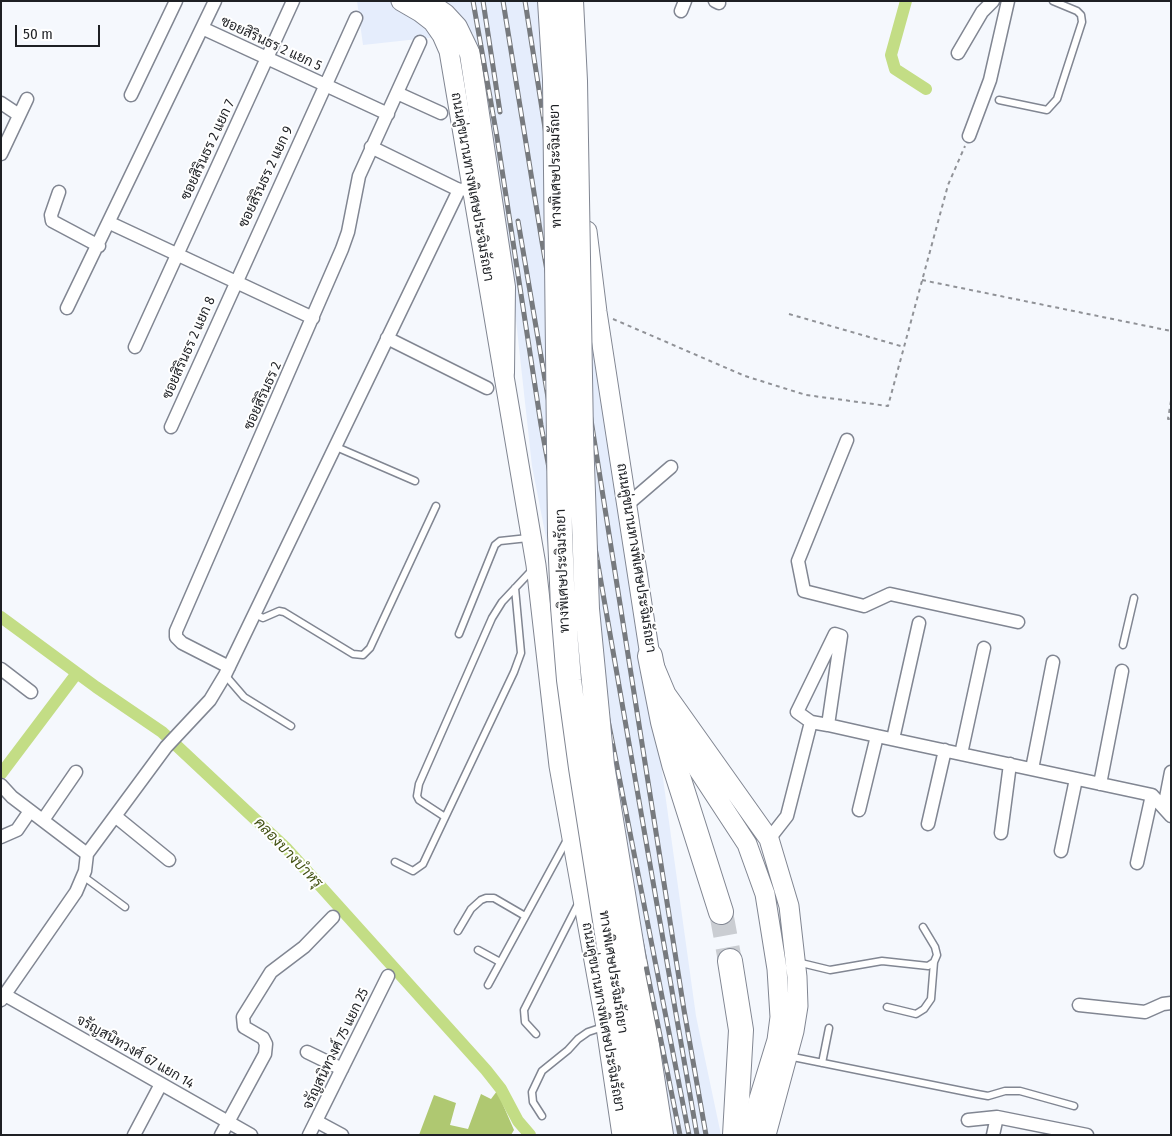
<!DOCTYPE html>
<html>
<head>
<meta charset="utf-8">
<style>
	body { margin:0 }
	#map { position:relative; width:1172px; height:1136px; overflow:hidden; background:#f5f8fd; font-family:"Fira Sans Condensed",sans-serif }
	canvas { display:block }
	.frame { position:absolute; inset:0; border:2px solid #1e2024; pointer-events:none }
	.scale { position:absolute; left:15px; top:25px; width:85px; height:22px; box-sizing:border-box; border:2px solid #1e2024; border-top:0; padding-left:6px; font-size:15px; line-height:18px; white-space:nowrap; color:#1e2024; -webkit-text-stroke:4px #fff; paint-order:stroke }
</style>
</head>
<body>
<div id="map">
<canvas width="1172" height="1136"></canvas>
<div class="frame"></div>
<div class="scale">50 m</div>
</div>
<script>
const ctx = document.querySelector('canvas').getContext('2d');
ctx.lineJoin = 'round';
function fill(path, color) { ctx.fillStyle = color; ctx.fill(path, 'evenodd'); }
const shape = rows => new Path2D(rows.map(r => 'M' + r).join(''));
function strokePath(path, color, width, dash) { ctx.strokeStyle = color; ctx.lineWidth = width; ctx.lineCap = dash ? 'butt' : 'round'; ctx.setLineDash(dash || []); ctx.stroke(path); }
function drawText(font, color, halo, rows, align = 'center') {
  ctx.font = font + ' "Fira Sans Condensed",Sarabun,sans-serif'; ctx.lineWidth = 4; ctx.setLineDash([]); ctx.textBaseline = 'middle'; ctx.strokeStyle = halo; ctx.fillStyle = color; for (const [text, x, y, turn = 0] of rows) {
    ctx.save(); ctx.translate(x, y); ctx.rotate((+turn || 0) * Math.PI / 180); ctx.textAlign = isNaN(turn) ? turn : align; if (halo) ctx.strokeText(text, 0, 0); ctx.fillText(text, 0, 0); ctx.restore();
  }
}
fill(shape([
	[357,1,553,1,606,439,640,613,696,1016,721,1135,648,1135,593,779,532,466,513,293,473,33,363,45]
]), '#e5edfc');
fill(shape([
	[497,1091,514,1130,511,1135,419,1135,434,1095,456,1103,450,1125,468,1129,481,1094,491,1099]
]), '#afc871');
strokePath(shape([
	[906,1,891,55,895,69,926,89],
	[1,617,96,687,162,732,287,849,486,1070,501,1089,518,1121,530,1135],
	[1,774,77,673]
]), '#c3dd85', 12);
strokePath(shape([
	[721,912,730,961]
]), '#cacdd2', 24, [24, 12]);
const service = shape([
	[999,100,1047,110,1057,99,1082,22,1081,15,1077,11,1053,1],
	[334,446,415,481],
	[255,614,263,618,279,611,284,612,353,654,363,655,370,648,436,506],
	[459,634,495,545,500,541,528,538],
	[1123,645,1134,598],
	[225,675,244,697,291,726],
	[445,817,419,800,417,796,419,784,492,618,502,602,532,570],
	[395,862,413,871,423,864,514,672,521,653,515,588],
	[83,876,125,907],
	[458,931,471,909,481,900,486,898,494,898,525,916],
	[478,950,500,962],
	[797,962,830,970,882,961,928,966,934,962,937,955,935,947,923,927],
	[488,985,568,838],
	[887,1007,916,1014,924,1009,931,999,934,962],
	[536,1034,525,1022,524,1010,578,904],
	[788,1056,977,1094,988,1096,1005,1091,1020,1091,1074,1106],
	[822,1063,829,1028],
	[542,1116,533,1102,532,1092,542,1071,568,1050,578,1039,588,1032,603,1027]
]);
const minor = shape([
	[715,1,719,3],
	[681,11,685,1],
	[202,28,388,114],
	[958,53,982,12,993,1],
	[397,93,441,113],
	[131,95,176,1],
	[1,103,19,115],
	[969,136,990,80,1008,1],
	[371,147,459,190,467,189],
	[1,154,27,99],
	[59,192,51,215,52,221,99,246],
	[110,223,313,318],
	[67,308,215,1],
	[387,338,487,388],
	[135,347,293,1],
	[171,427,356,18],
	[847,440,798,561,804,591,864,606,890,594,1018,622],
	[628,504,671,467],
	[229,667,182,643,176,637,176,631,342,249,348,232,359,176,420,42],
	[1,669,31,692],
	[828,725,841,636,835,634,797,712,811,722,828,725,877,736,1152,795,1171,816],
	[893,739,919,623],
	[961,754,984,648],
	[1032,769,1053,662],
	[1100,784,1122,671],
	[1,785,12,797,87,854],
	[1164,808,1171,772],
	[859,810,877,736],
	[115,816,169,860],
	[43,820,76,772],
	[928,824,945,750],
	[1001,833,1010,764],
	[1,837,17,830,30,811],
	[769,839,787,816,811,722],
	[1061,851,1076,779],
	[1137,863,1152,795],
	[5,995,251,1135],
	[1,1000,76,892,85,871,87,854,166,747,210,700,225,675,459,190],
	[1079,1005,1145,1012,1163,1004,1171,1003],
	[307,1052,342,1069],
	[968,1120,997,1117,1087,1135],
	[316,1121,342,1135],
	[134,1135,161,1084],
	[221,1135,265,1054,266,1044,263,1038,244,1027,243,1017,271,972,304,947,333,917],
	[309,1135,388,976],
	[993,1135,997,1117]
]);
const secondary = shape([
	[401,1,420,12,433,22,442,35,449,51,536,565,559,766,606,1027,622,1135],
	[587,231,597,312,650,656,666,694,769,839,789,906,797,977,798,1006,794,1031,766,1135],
	[672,712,692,760,747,844,765,894,777,969,780,1017,777,1040,758,1102,752,1135]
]);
const primary = shape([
	[426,1,445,14,457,27,470,54,505,287,504,373]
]);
const motorway = shape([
	[650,656,663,722,674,764,721,912],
	[634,961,661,1135],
	[730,961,741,1030,735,1135],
	[612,965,640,1135]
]);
strokePath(service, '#818692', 9);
strokePath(minor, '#818692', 15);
strokePath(secondary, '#818692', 21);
strokePath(primary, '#818692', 22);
strokePath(motorway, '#818692', 26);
strokePath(shape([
	[922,280,1171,331],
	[789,314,904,347],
	[613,319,745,376,806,395,888,406,948,185,965,146],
	[1171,401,1168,419,1171,419]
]), '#909297', 2, [4, 4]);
strokePath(service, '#fff', 6);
strokePath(minor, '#fff', 12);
strokePath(secondary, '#fff', 19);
strokePath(primary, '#fff', 20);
strokePath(motorway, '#fff', 24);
const rail = shape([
	[473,1,497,137,541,425,583,652,680,1135],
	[483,1,500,112],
	[503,1,542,242,697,1135],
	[525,1,684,1010,706,1135],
	[518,221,568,515,689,1135]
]);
strokePath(rail, '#777a7e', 5);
strokePath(rail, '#fff', 3, [9]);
const motorwayBridge = shape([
	[550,1,555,80,560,535,563,607,569,680,581,768,612,965],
	[571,1,575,81,581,435,587,609,602,765,634,961]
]);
strokePath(motorwayBridge, '#818692', 26, []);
strokePath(motorwayBridge, '#fff', 24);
drawText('14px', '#1e2024', '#fff', [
	["ซอยสิรินธร 2 แยก 5",271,44,25],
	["ซอยสิรินธร 2 แยก 7",208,150,-65],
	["ทางพิเศษประจิมรัถยา",556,166,-91],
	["ซอยสิรินธร 2 แยก 9",266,177,-65],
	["ถนนคู่ขนานทางพิเศษประจิมรัถยา",472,187,80],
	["ซอยสิรินธร 2 แยก 8",189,348,-66],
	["ซอยสิรินธร 2",263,396,-66],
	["ถนนคู่ขนานทางพิเศษประจิมรัถยา",636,558,81],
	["ทางพิเศษประจิมรัถยา",563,571,-92],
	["ทางพิเศษประจิมรัถยา",613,972,81],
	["ถนนคู่ขนานทางพิเศษประจิมรัถยา",603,1017,80],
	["จรัญสนิทวงศ์ 75 แยก 25",336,1049,-64],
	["จรัญสนิทวงศ์ 67 แยก 14",135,1052,30]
]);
drawText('italic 15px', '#435213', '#fff', [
	["คลองบางบำหรุ",288,853,46]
]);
</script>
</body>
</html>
